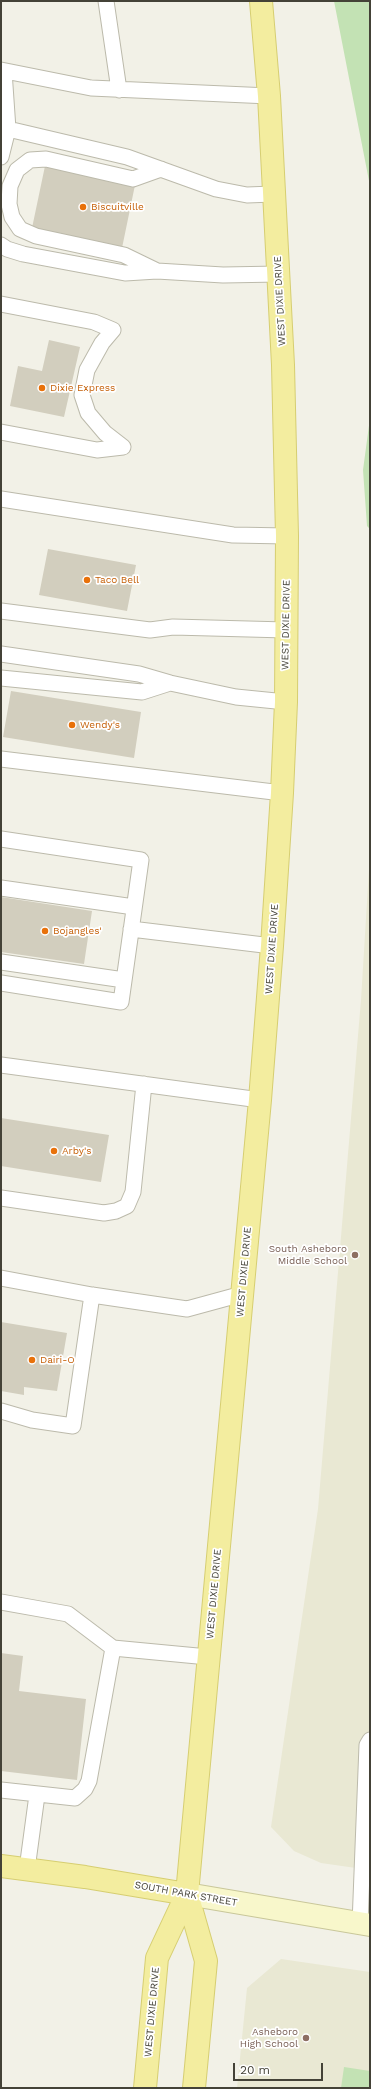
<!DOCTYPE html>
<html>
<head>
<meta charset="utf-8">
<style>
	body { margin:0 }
	#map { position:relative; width:371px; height:2089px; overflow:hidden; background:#f2f1e7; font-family:"Work Sans",sans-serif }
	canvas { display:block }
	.frame { position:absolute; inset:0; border:2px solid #444237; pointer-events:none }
	.scale { position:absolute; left:233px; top:2063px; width:90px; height:18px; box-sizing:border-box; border:2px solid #444237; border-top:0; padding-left:5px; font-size:12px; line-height:14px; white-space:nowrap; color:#444237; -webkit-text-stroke:3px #fff; paint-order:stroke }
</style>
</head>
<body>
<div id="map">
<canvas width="371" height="2089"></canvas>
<div class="frame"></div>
<div class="scale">20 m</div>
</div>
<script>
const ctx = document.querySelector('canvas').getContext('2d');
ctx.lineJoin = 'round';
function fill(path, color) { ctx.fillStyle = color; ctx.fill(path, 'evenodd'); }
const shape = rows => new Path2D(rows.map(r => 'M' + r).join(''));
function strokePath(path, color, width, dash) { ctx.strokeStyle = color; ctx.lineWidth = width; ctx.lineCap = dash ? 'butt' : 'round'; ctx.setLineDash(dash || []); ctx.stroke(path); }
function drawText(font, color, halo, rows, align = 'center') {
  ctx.font = font + ' "Work Sans",sans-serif'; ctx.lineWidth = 3.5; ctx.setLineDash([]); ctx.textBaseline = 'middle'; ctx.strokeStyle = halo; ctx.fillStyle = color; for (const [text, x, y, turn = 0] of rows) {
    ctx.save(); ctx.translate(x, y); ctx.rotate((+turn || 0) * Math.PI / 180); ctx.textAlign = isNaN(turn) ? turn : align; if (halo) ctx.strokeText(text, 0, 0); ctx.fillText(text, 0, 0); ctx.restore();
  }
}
fill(shape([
	[370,853,370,1870,321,1863,294,1851,271,1827,318,1509,361,1000],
	[281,1959,370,1972,370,2088,237,2088,247,1988]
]), '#e9e8d3');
fill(shape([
	[334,1,370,1,370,186],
	[370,418,370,529,367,526,363,470],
	[344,2067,370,2071,370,2088,341,2088]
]), '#c3e2b4');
fill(shape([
	[45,166,135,185,122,248,32,228],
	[49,340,80,347,64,417,10,406,18,366,42,371],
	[48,549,136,565,127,611,39,595],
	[11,691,141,712,134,758,3,737],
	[1,897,92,911,84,964,1,952],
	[1,1118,109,1135,101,1182,1,1166],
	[1,1322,67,1333,57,1391,24,1387,24,1395,1,1391],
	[1,1653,23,1656,19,1691,86,1699,77,1780,1,1771]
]), '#d2cebe');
const service = shape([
	[106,1,119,90],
	[1,70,91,88,269,96],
	[4,71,8,129],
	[1,157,8,129,127,157,216,189,247,195,273,194],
	[1,245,7,249,23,254,125,273,157,271,223,275,279,274],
	[157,271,124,255,36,236,20,229,12,217,9,204,10,186,17,170,30,160,46,159,133,179,161,169],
	[1,304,94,322,113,330,102,343,87,370,82,395,88,413,105,433,123,447],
	[1,432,97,450,123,447],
	[1,499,233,535,287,536],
	[1,611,150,630,173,627,286,630],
	[1,654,139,674,170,683,236,697,286,702],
	[1,678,142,692,170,683],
	[1,759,282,793],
	[1,839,141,860,121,1002,1,983],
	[1,888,134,907],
	[131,929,272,946],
	[1,962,124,980],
	[1,1065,260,1100],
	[1,1198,104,1213,116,1211,127,1206,133,1192,144,1084],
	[1,1278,92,1295,187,1309,242,1294],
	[1,1411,32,1420,73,1426,92,1295],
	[1,1602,68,1614,113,1648,208,1657],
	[1,1790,75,1798,85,1789,89,1781,113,1648],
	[27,1869,37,1795],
	[360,1924,367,1745,370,1740]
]);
const secondary = shape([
	[187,1894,370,1925]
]);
const primary = shape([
	[1,1866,85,1877,187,1894],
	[187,1894,206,1961,194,2088],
	[145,2088,157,1958,187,1894,260,1100,272,946,282,793,286,702,287,536,283,365,269,96,261,1]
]);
strokePath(service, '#bcbaab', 17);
strokePath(secondary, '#c9c79a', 24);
strokePath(primary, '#d6ce71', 24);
strokePath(service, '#fff', 15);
strokePath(secondary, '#f8f7cb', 22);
strokePath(primary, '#f3ed9f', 22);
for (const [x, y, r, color] of [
	[83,207,4,"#e8710a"],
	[42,388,4,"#e8710a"],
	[87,580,4,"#e8710a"],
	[72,725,4,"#e8710a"],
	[45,931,4,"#e8710a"],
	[54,1151,4,"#e8710a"],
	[355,1255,4,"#8d6e63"],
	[32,1360,4,"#e8710a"],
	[306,2038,4,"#8d6e63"]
]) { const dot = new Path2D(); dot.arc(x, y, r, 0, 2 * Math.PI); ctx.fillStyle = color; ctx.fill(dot); strokePath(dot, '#fff', 1.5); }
drawText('10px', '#c56008', '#fff', [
	["Biscuitville",91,207],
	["Dixie Express",50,388],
	["Taco Bell",95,580],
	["Wendy's",80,725],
	["Bojangles'",53,931],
	["Arby's",62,1151],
	["Dairi-O",40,1360]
], 'left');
drawText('10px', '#444237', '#fff', [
	["WEST DIXIE DRIVE",280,301,-93],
	["WEST DIXIE DRIVE",286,625,-89],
	["WEST DIXIE DRIVE",272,949,-86],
	["WEST DIXIE DRIVE",244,1272,-85],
	["WEST DIXIE DRIVE",214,1594,-85],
	["SOUTH PARK STREET",186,1894,10],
	["WEST DIXIE DRIVE",152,2012,-85]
]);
drawText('10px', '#785e54', '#fff', [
	["South Asheboro",347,1249],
	["Middle School",347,1261],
	["Asheboro",298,2032],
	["High School",298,2044]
], 'right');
</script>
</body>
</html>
